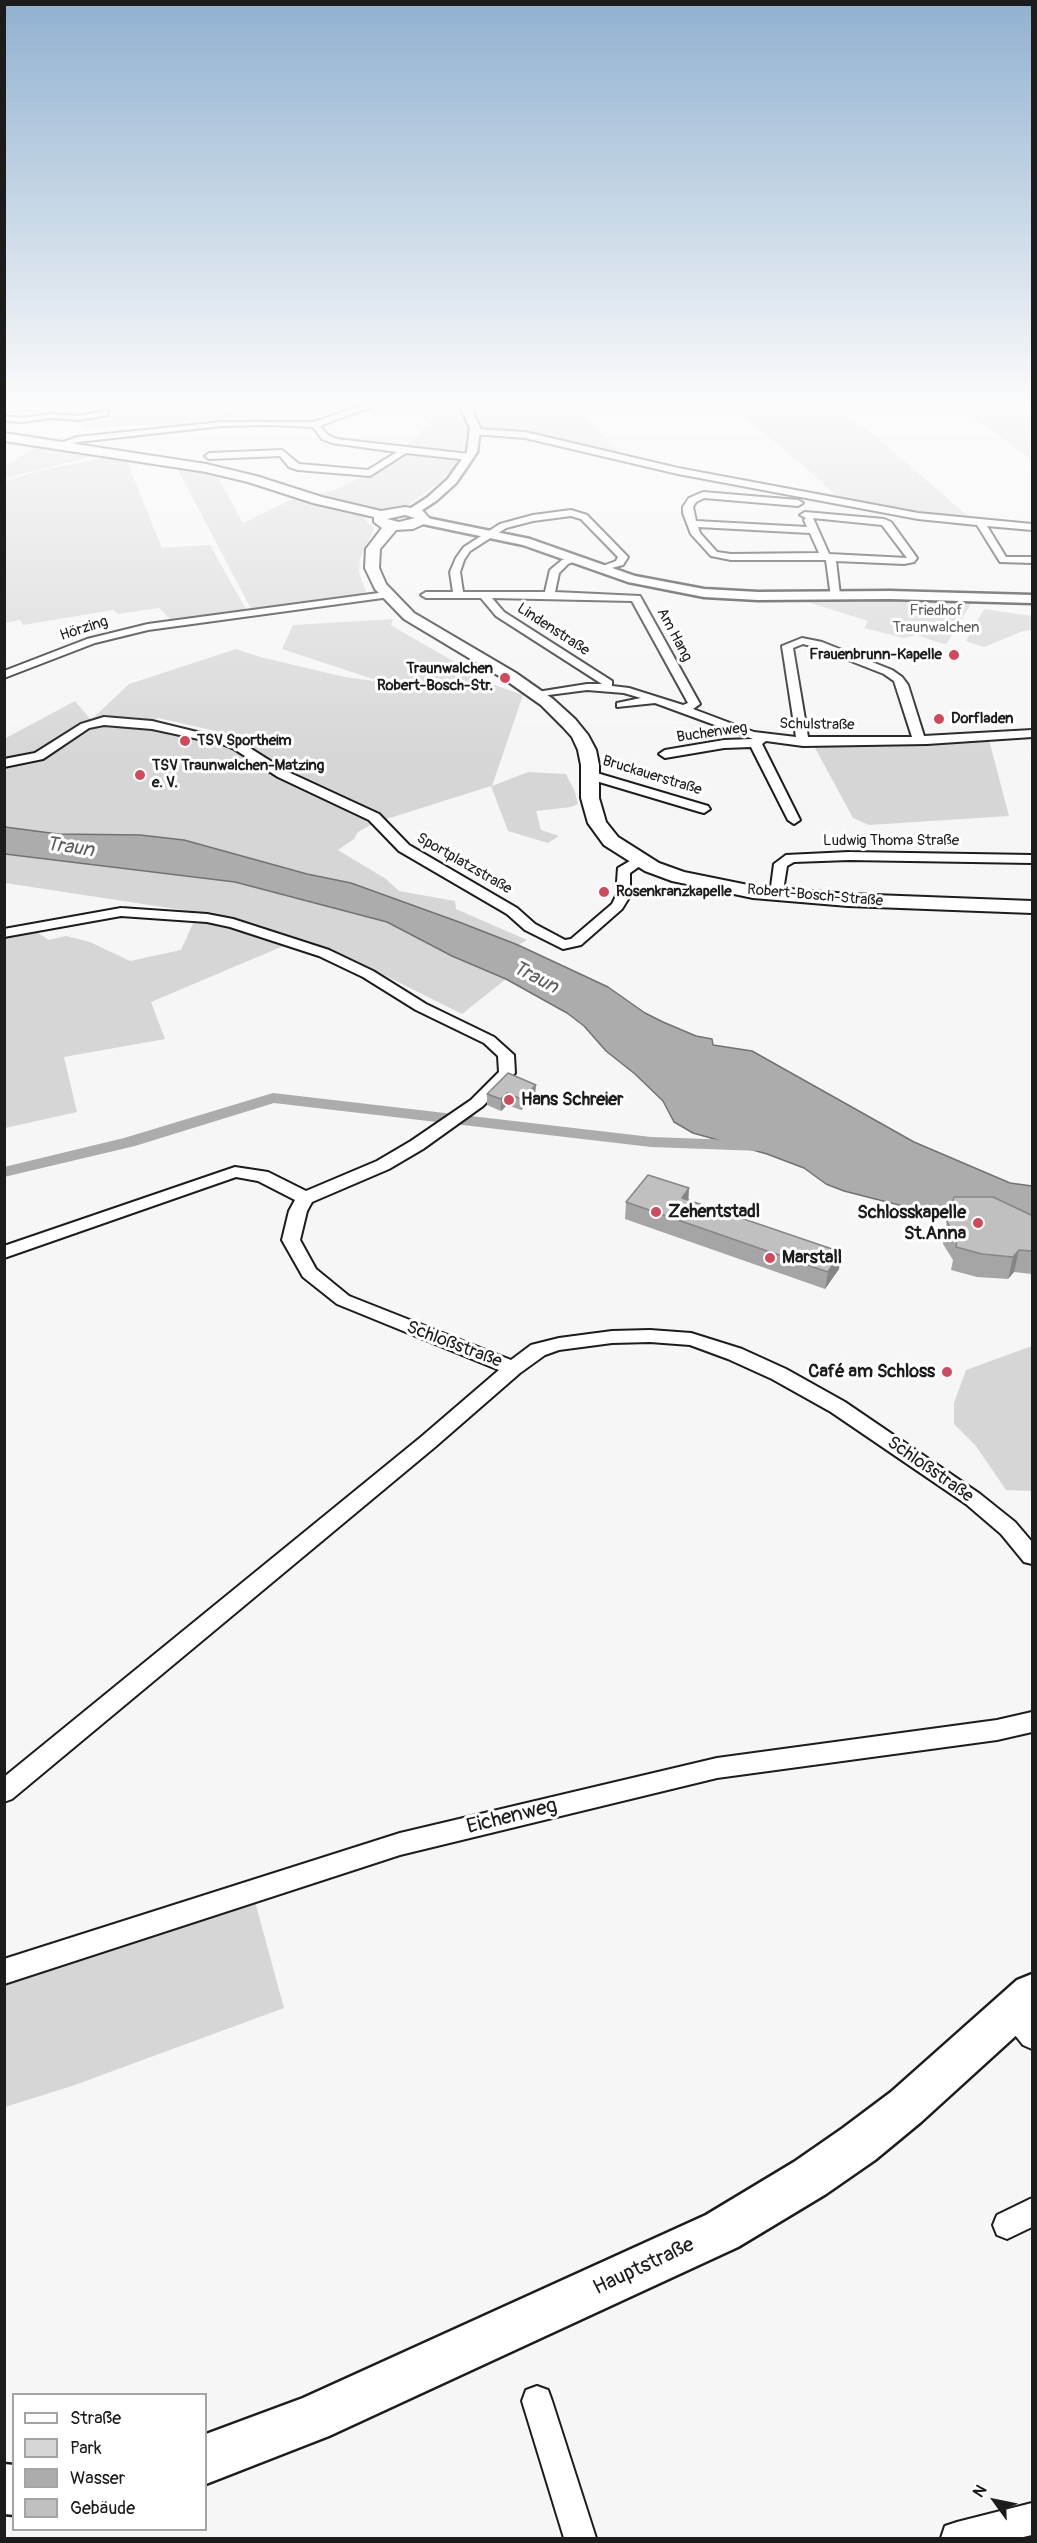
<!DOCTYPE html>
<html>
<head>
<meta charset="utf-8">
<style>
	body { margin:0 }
	#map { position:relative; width:1037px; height:2543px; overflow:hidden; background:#f6f6f6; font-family:Pangolin,sans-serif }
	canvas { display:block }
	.frame { position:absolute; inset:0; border:6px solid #1c1c1c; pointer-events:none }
	.legend { position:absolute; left:12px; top:2393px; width:195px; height:138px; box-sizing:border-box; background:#fff; border:2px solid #a4a4a4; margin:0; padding:8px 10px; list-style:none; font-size:18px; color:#1c1c1c }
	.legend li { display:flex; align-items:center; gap:12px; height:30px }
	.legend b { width:30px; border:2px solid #a4a4a4 }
	.north { position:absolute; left:965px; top:2471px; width:60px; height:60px; -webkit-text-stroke:4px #fff; paint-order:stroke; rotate:303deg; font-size:16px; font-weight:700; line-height:24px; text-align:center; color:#1c1c1c }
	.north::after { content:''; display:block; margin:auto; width:21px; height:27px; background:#1c1c1c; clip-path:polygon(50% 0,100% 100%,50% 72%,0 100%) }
</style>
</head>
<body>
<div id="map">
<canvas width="1037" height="2543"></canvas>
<div class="frame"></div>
<ul class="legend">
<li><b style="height:8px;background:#fff"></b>Straße</li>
<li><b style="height:16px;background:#d6d6d6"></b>Park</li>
<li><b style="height:16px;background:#acacac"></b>Wasser</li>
<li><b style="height:16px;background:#c0c0c0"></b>Gebäude</li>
</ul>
<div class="north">N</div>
</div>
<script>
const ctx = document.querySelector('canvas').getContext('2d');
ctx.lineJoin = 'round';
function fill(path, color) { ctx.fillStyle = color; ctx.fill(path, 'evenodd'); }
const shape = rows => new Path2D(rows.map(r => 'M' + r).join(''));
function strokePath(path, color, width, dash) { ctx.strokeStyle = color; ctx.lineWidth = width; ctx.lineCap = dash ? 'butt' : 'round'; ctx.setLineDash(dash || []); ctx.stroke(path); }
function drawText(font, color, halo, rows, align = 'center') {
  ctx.font = font + ' Pangolin,sans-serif'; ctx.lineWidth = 6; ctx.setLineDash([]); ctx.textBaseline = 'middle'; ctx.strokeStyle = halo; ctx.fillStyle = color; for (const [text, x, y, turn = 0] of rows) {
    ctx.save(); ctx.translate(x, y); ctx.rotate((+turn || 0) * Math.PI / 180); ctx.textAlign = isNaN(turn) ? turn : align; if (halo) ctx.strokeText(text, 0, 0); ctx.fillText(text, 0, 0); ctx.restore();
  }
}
fill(shape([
	[86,404,204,404,245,416,276,420,86,428,75,421,119,416],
	[444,404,454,404,464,423,466,434,461,454,403,450,442,409],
	[472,404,572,404,626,458,485,430,481,427],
	[728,404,830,404,872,433,976,523,933,518,840,499,806,468],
	[954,404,1032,404,1032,460,963,410],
	[37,445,66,452,69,450,98,455,5,478,5,465,11,463],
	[404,454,458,458,451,470,440,482,407,506,379,509,316,495,338,489,365,475,373,476],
	[109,456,126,459,162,548,210,545,248,613,173,622,159,608,118,614,113,610,23,625,20,620,5,623,4,482,31,473],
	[176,466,216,474,243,523,297,497,365,516,363,517,374,529,360,559,359,572,366,592,348,598,252,611],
	[835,597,973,601,947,643,943,644,917,635,904,638,864,628,868,621,798,599],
	[984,609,1032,616,1032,630,1023,631,984,647,966,641],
	[393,619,391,625,399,630,495,685,523,695,492,786,528,772,566,774,575,792,578,804,571,807,536,811,541,830,559,836,548,843,508,831,491,786,374,823,358,832,354,839,338,850,386,879,399,891,455,901,456,909,527,940,518,945,420,907,390,899,351,883,307,874,184,840,140,835,58,834,5,827,4,739,75,701,91,720,129,684,236,649,260,657,345,677,382,682,282,649,293,625],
	[158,718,220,732,214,737,152,722],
	[989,740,1009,816,869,825,853,818,814,746],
	[4,854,235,882,387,922,452,956,506,979,462,1014,346,956,189,911,5,883],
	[195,919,213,920,288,944,151,1002,165,1039,64,1057,77,1112,5,1128,5,937,33,929,48,940,66,936,90,942,130,961,181,950],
	[1032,1346,1032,1491,1006,1490,976,1446,954,1424,954,1403,966,1370],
	[254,1898,284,2008,72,2086,5,2107,5,1977]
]), '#d6d6d6');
const water = shape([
	[5,827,58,834,140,835,184,840,307,874,351,883,459,922,518,945,608,987,645,1013,663,1022,696,1036,712,1039,713,1045,752,1051,914,1142,1010,1183,1032,1186,1032,1232,978,1211,922,1211,844,1191,826,1184,804,1168,767,1154,693,1133,674,1122,663,1101,635,1074,606,1051,584,1026,567,1013,506,979,452,956,387,922,235,882,5,854,5,827]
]);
fill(water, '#acacac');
strokePath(water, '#727272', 1.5);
fill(shape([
	[273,1093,651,1137,761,1141,769,1146,761,1151,651,1147,274,1103,135,1146,4,1177,4,1167,124,1138,273,1093]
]), '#acacac');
const minor = shape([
	[366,404,379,404,320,426,328,435,337,439,469,454,473,457,469,460,406,453,370,476,298,470,289,467,280,456,209,459,205,456,209,453,282,450,299,464,368,470,397,452,332,443,322,439,313,427,269,425,222,426,78,442,56,449,52,446,77,437,222,422,314,422,366,404],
	[105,411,108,411,108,415,78,420,51,418,22,422,4,421,4,416,22,418,51,414,78,416,105,411],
	[476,429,525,432,678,468,918,513,1032,524,1032,530,987,526,1006,557,1032,557,1032,563,1000,562,977,525,918,519,678,474,525,438,473,434,473,430,476,429],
	[703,492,798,500,803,503,798,506,704,498,696,502,693,507,696,521,807,527,804,520,806,518,800,515,805,512,884,519,891,522,917,558,914,562,904,564,836,561,840,595,831,597,826,560,731,560,711,556,691,534,683,513,683,507,689,498,703,492],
	[813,518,882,525,907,558,829,554,813,518],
	[698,527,810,533,819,553,731,554,717,552,700,533,698,527],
	[571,510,587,515,626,555,628,557,623,565,600,571,600,567,616,561,618,557,581,519,571,516,533,521,506,528,470,551,464,560,460,572,463,592,545,592,550,570,562,560,578,556,578,560,568,564,559,573,555,592,640,596,700,704,693,709,754,732,796,737,782,646,802,638,822,642,892,670,902,677,908,685,924,736,1032,730,1032,737,927,744,803,746,766,741,762,744,800,820,794,824,788,820,751,747,724,748,665,758,659,754,665,750,724,740,753,739,655,703,617,707,617,703,641,698,624,693,587,690,533,697,533,693,537,692,587,684,602,684,496,616,481,598,426,598,421,595,426,592,453,592,450,572,456,558,464,547,500,524,533,515,571,510],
	[492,598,632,601,688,703,683,705,629,688,612,686,612,681,504,612,492,598],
	[803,644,815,647,884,674,894,681,912,737,808,737,793,648,803,644],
	[386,592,390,593,390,597,148,630,95,643,4,678,4,671,87,639,148,624,386,592],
	[104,717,152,721,242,743,286,771,379,814,409,845,517,908,535,924,565,940,571,939,612,904,616,896,618,868,635,858,645,858,647,861,630,873,630,896,622,909,581,945,563,949,525,930,507,914,399,851,369,820,278,777,234,749,222,744,152,729,104,725,89,728,43,759,4,767,4,759,35,753,81,724,104,717],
	[590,771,708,806,710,809,704,813,700,812,586,778,584,775,586,772,590,771],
	[849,852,1032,855,1032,863,849,860,794,862,787,866,782,897,777,898,770,894,774,864,786,855,849,852],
	[121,908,207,914,233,919,329,950,373,971,426,1004,494,1037,514,1055,515,1073,483,1106,423,1149,389,1169,312,1202,307,1211,300,1240,316,1269,349,1296,511,1360,531,1345,559,1338,612,1331,650,1330,691,1333,742,1349,786,1369,845,1402,980,1494,1015,1522,1032,1542,1032,1564,1024,1562,1001,1534,966,1504,831,1412,772,1379,728,1359,690,1345,650,1342,612,1343,559,1350,545,1355,520,1373,435,1447,12,1799,4,1802,4,1777,421,1437,499,1370,337,1304,303,1277,282,1240,289,1211,295,1200,258,1181,236,1177,4,1258,4,1246,235,1167,268,1172,306,1191,377,1161,411,1141,471,1100,499,1072,498,1056,484,1043,416,1010,363,977,319,956,230,927,207,922,121,916,4,937,4,929,121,908],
	[1032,1712,1032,1732,997,1740,717,1778,400,1855,4,1984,4,1959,400,1833,717,1758,997,1720,1032,1712],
	[1011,1997,1020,2001,1032,2016,1032,2049,1023,2045,1002,2019,998,2010,1002,2001,1011,1997],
	[1032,2198,1032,2227,1007,2239,997,2235,993,2225,997,2215,1032,2198],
	[537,2386,548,2390,552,2401,596,2538,564,2538,522,2401,526,2390,537,2386],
	[1032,2503,1032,2535,1019,2538,941,2538,945,2526,957,2522,1032,2503]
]);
const tertiary = shape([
	[459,404,469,404,480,428,477,452,456,483,436,501,416,514,408,514,408,510,428,497,448,479,467,452,470,428,459,404],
	[422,517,530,539,635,576,704,589,758,592,890,591,1032,595,1032,603,890,599,758,600,704,597,628,582,523,545,418,523,418,519,422,517]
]);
const secondary = shape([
	[4,433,206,464,256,476,322,497,381,511,405,507,422,510,430,519,428,522,413,529,396,530,380,549,379,568,386,584,414,613,516,673,553,699,575,719,588,735,596,750,599,765,599,798,606,822,618,837,659,863,684,872,753,886,848,894,1032,901,1032,913,848,906,753,898,672,881,645,871,604,845,588,823,581,798,581,765,578,750,572,737,563,727,541,705,504,679,404,619,375,589,365,568,366,549,382,528,374,522,374,517,313,503,248,482,206,472,4,441,4,433],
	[405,515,415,518,399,522,387,519,405,515]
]);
const primary = shape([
	[1032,1974,1032,2021,921,2122,875,2160,826,2194,738,2247,329,2436,206,2484,206,2434,303,2398,706,2215,794,2162,843,2128,891,2092,1017,1980,1032,1974],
	[4,2464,14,2465,14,2515,4,2514,4,2464]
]);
strokePath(minor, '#1c1c1c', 4);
strokePath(tertiary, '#1c1c1c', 5);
strokePath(secondary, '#1c1c1c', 4);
strokePath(primary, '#1c1c1c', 5);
fill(minor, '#fff');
fill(tertiary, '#fff');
fill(secondary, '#fff');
fill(primary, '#fff');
fill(shape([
	[508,1073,535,1096,521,1110,507,1105,501,1111,487,1105,487,1094],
	[689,1188,688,1200,841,1252,839,1269,825,1289,625,1219,626,1202],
	[1032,1216,1032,1274,1014,1272,1008,1279,977,1277,951,1270,953,1260,943,1244,947,1222]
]), '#a5a5a5');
fill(shape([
	[536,1085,535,1096,521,1110,521,1099],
	[507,1093,507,1105,501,1111,501,1099],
	[689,1188,688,1205,682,1198],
	[1019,1250,1014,1272,1008,1279,1013,1257],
	[841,1252,839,1269,825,1289,828,1272]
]), '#868686');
const building = shape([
	[508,1073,536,1085,521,1099,507,1093,501,1099,487,1094,508,1073],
	[648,1175,689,1188,682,1198,841,1252,828,1272,626,1202,648,1175],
	[954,1197,993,1197,1031,1215,1032,1216,1032,1251,1019,1250,1013,1257,982,1254,956,1247,957,1238,947,1222,954,1197]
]);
fill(building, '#c0c0c0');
strokePath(building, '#868686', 1.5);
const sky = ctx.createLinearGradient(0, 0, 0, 760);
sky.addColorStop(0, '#90b1d0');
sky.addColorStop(0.53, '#fbfbfb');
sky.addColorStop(1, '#fbfbfb00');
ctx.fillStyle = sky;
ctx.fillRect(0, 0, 1037, 760);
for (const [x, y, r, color] of [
	[954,655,6,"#d1495b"],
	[505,678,6,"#d1495b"],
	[939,719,6,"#d1495b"],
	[185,741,6,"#d1495b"],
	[140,775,6,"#d1495b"],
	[604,892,6,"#d1495b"],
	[509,1100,6,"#d1495b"],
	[656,1212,6,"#d1495b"],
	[978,1223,6,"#d1495b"],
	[770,1258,6,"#d1495b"],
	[947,1372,6,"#d1495b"]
]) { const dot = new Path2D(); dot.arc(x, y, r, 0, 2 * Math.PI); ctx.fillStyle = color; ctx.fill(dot); strokePath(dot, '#fff', 2); }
drawText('15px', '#5d5d5d', '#fff', [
	["Friedhof",936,611],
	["Traunwalchen",936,628]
]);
drawText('15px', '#1c1c1c', '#fff', [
	["Hörzing",84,629,-18],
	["Lindenstraße",553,630,33],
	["Am Hang",674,635,62],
	["Schulstraße",817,725,1],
	["Buchenweg",712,733,-8],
	["Bruckauerstraße",652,776,17],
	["Ludwig Thoma Straße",891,841],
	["Sportplatzstraße",464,864,30],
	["Robert-Bosch-Straße",815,896,5]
]);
drawText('bold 15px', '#1c1c1c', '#fff', [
	["Frauenbrunn-Kapelle",942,655,"right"],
	["Traunwalchen",493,669,"right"],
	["Robert-Bosch-Str.",493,686,"right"],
	["Dorfladen",951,719],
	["TSV Sportheim",197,741],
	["TSV Traunwalchen-Matzing",152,766],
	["e. V.",152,783],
	["Rosenkranzkapelle",616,892]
], 'left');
drawText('bold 18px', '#1c1c1c', '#fff', [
	["Hans Schreier",521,1100],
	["Zehentstadl",668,1212],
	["Schlosskapelle",966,1213,"right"],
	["St.Anna",966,1234,"right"],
	["Marstall",782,1258],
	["Café am Schloss",935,1372,"right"]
], 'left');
drawText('18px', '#1c1c1c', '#fff', [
	["Schloßstraße",454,1345,21],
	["Schloßstraße",930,1470,35]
]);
drawText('italic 20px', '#5d5d5d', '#fff', [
	["Traun",70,848,8],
	["Traun",535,978,27]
]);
drawText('21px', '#1c1c1c', '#fff', [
	["Eichenweg",512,1817,-14],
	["Hauptstraße",644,2267,-25]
]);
</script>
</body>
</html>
